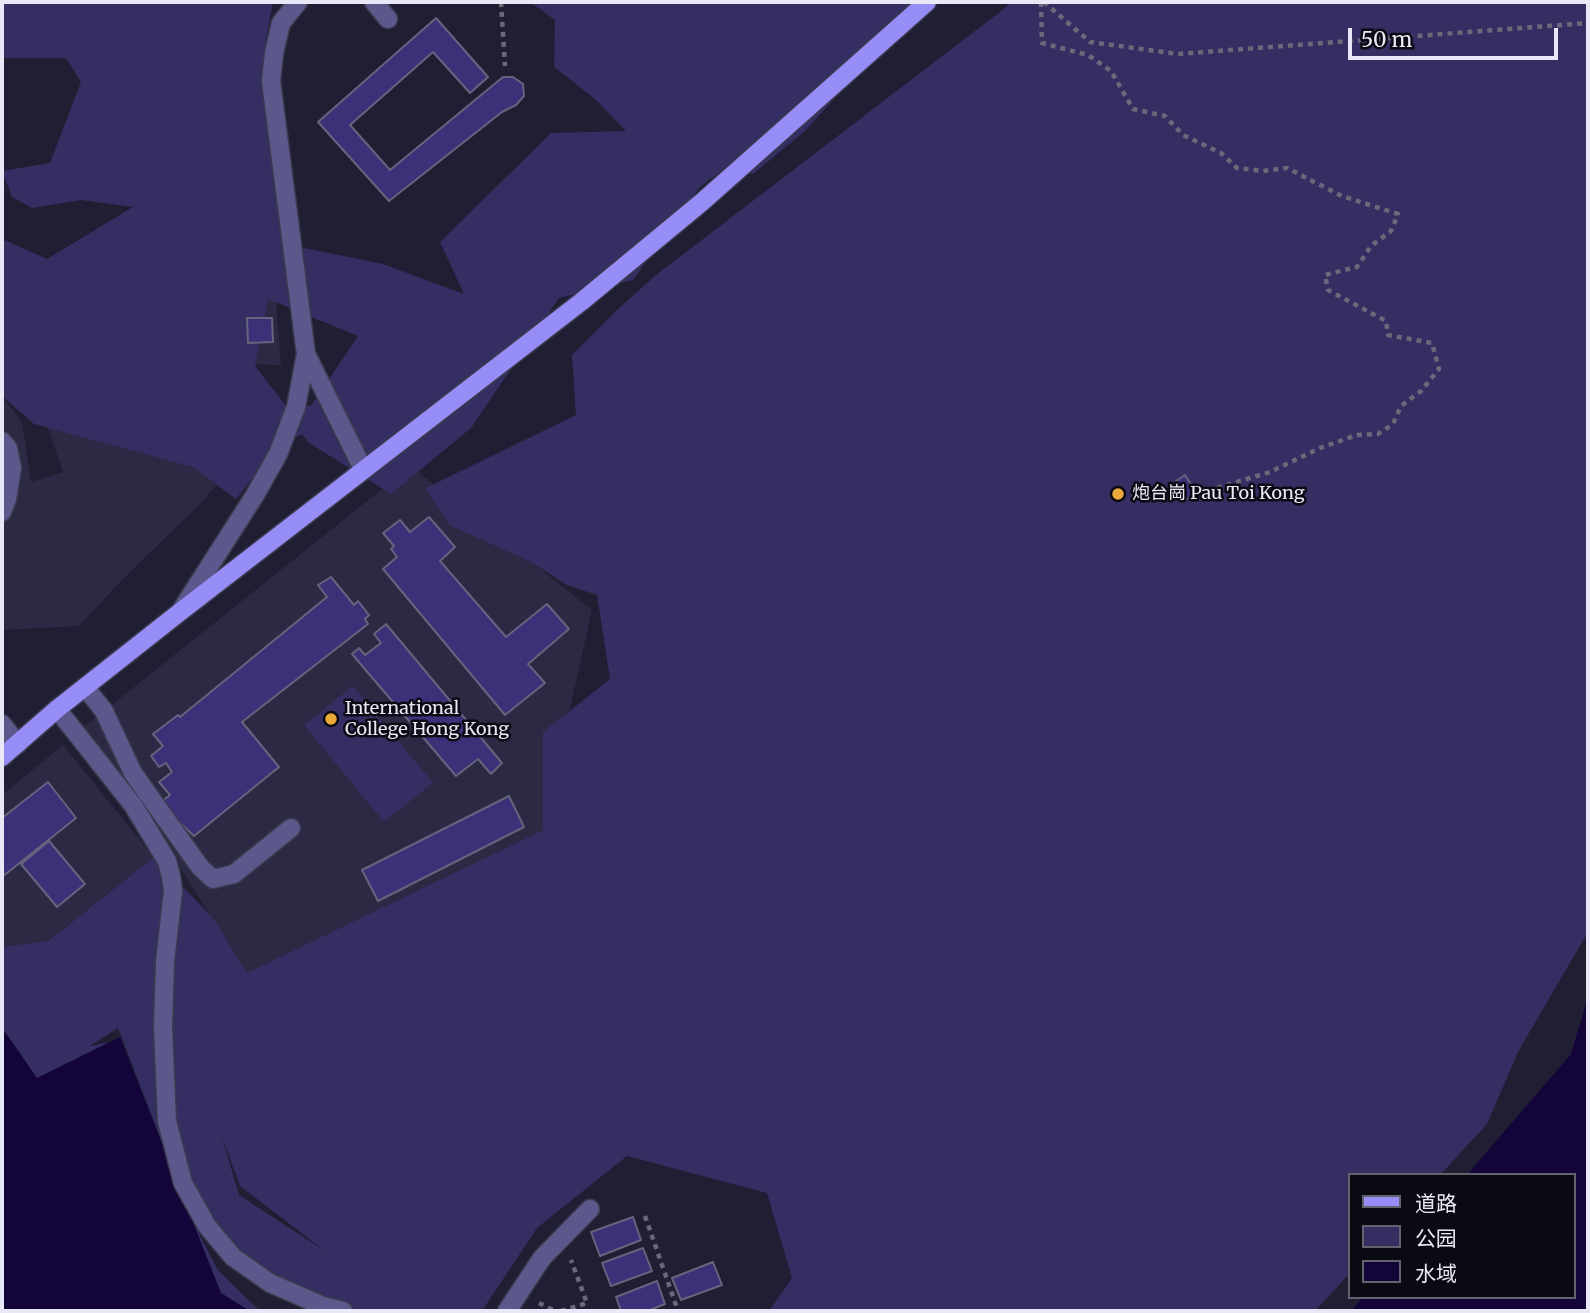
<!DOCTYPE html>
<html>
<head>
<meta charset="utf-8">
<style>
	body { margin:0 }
	#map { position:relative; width:1590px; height:1313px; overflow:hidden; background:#201e33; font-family:Merriweather,"Noto Sans SC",serif }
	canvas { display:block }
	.frame { position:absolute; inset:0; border:4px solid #e8e8f6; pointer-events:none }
	.legend { position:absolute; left:1348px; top:1173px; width:228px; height:126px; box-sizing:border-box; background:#0a0a12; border:2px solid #63636d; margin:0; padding:9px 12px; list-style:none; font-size:21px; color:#e8e8f6 }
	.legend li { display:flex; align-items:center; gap:14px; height:35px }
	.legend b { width:35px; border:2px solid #63636d }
	.scale { position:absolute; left:1348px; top:28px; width:210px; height:32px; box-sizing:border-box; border:4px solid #e8e8f6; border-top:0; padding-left:9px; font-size:21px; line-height:24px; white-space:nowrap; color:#e8e8f6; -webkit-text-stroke:5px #0a0a12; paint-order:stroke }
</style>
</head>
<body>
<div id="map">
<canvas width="1590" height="1313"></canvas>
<div class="frame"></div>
<ul class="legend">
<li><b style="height:9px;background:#978df7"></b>道路</li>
<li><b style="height:19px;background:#342e62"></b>公园</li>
<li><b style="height:19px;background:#13053a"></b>水域</li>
</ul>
<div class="scale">50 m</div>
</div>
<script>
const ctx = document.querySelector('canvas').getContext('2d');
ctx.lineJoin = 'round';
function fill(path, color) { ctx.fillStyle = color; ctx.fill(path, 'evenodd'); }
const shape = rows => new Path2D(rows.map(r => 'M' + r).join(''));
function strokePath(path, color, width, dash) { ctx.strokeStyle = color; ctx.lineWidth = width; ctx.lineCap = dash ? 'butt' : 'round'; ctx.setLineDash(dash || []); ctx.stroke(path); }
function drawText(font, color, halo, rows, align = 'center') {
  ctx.font = font + ' Merriweather,"Noto Sans SC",serif'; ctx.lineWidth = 5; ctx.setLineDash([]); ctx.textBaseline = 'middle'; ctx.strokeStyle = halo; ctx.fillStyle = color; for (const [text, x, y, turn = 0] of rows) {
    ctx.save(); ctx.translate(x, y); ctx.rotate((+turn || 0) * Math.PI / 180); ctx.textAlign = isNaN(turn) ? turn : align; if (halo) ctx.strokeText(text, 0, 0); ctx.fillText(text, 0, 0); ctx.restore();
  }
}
fill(shape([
	[229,289,275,289,281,365,230,364],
	[36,394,243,453,204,500,122,580,79,626,2,630,2,397,22,422,31,482,63,472],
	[411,466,592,610,543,830,247,974,140,804,84,727],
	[63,745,154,857,2,977,2,795]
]), '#2b2943');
fill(shape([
	[2,2,273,2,265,45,285,244,383,264,464,294,440,242,551,133,626,131,595,99,554,67,555,20,530,2,923,2,804,132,753,174,725,168,700,187,633,280,559,298,471,428,391,494,309,443,302,434,278,446,236,499,193,467,34,424,2,396,2,239,47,259,133,207,81,200,32,208,12,197,2,171,50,163,81,82,66,58,2,58],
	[268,299,358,336,311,406,286,406,255,366],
	[1011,2,1588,2,1588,932,1519,1050,1487,1124,1440,1175,1350,1175,1350,1273,1315,1311,769,1311,792,1278,767,1193,627,1156,537,1228,482,1311,326,1311,227,1249,170,1163,118,1028,90,1046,111,1042,131,1105,218,1270,260,1311,63,1311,27,1063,2,1028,2,947,48,941,154,857,213,918,247,973,543,830,543,732,610,679,597,595,567,585,529,561,449,525,426,488,576,415,572,355,616,311,656,275,1005,8],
	[222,1137,240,1186,325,1251,239,1195],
	[353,686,433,783,384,822,304,725]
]), '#342e62');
fill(shape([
	[1588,997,1588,1311,1351,1311,1363,1297,1574,1297,1574,1175,1467,1175,1571,1054],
	[2,1028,37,1078,120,1037,221,1293,250,1311,2,1311]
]), '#13053a');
const building = shape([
	[436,18,488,77,470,93,433,52,350,125,390,170,503,77,513,77,523,84,524,96,516,105,502,112,389,201,318,122,436,18],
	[247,318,272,318,273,342,248,343,247,318],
	[1185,475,1197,493,1187,499,1176,481,1185,475],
	[429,517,455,547,440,561,506,637,547,604,569,629,528,664,545,683,505,715,383,569,397,557,391,549,394,546,383,533,400,520,410,532,429,517],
	[331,577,354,605,358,601,369,615,365,619,368,624,242,722,279,767,194,836,178,821,162,801,170,795,159,782,172,772,166,763,159,767,151,756,163,746,153,734,178,715,180,717,327,597,318,585,331,577],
	[386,624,502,763,491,774,478,759,456,776,352,654,359,648,365,655,381,643,374,634,386,624],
	[48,782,76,818,2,877,2,818,48,782],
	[509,796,524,827,378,901,362,870,509,796],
	[49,841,85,884,57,907,21,864,49,841],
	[633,1217,641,1240,600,1256,591,1232,633,1217],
	[643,1248,652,1271,611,1286,602,1263,643,1248],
	[713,1262,722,1285,681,1300,672,1278,713,1262],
	[657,1281,665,1304,647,1311,621,1311,616,1297,657,1281]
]);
fill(building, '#3c3179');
strokePath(building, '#65647d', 2);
const minor = shape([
	[298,2,281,23,274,53,271,81,306,354,363,469],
	[374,2,388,19],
	[2,441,8,448,12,468,7,499,2,512],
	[182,609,255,495,278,454,296,407,306,354],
	[85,687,104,711,133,773,200,867,213,879,234,874,291,828],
	[57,709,133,805,167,861,171,876,173,891,165,962,163,1027,167,1121,183,1183,207,1226,233,1257,270,1283,323,1306,343,1311],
	[2,724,18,744],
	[507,1311,542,1258,590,1209]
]);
const major = shape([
	[2,757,57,709,180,612,581,302,702,202,927,2]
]);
strokePath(minor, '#3c3a4e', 21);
strokePath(major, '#3c3a4e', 21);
strokePath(shape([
	[501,2,505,66],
	[1041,2,1042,43,1088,55,1111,71,1133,109,1165,116,1183,135,1221,153,1237,168,1263,171,1287,168,1342,196,1398,214,1391,231,1371,246,1357,267,1325,275,1328,290,1386,321,1388,335,1432,343,1439,369,1421,391,1401,406,1393,424,1378,434,1357,435,1320,448,1270,472,1213,489],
	[1044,2,1090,42,1178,54,1588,23],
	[645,1216,678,1311],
	[539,1303,555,1311],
	[561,1311,587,1303,571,1260]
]), '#6a697b', 4.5, [5, 5]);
strokePath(minor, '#5c588b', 18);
strokePath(major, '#978df7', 18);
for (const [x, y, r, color] of [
	[1118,494,7,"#eba93a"],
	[331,719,7,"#eba93a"]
]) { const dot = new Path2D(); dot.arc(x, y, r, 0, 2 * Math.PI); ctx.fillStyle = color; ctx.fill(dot); strokePath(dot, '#0a0a12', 2.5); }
drawText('18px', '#e8e8f6', '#0a0a12', [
	["炮台崗 Pau Toi Kong",1132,494],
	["International",345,709],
	["College Hong Kong",345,730]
], 'left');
</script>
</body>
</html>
